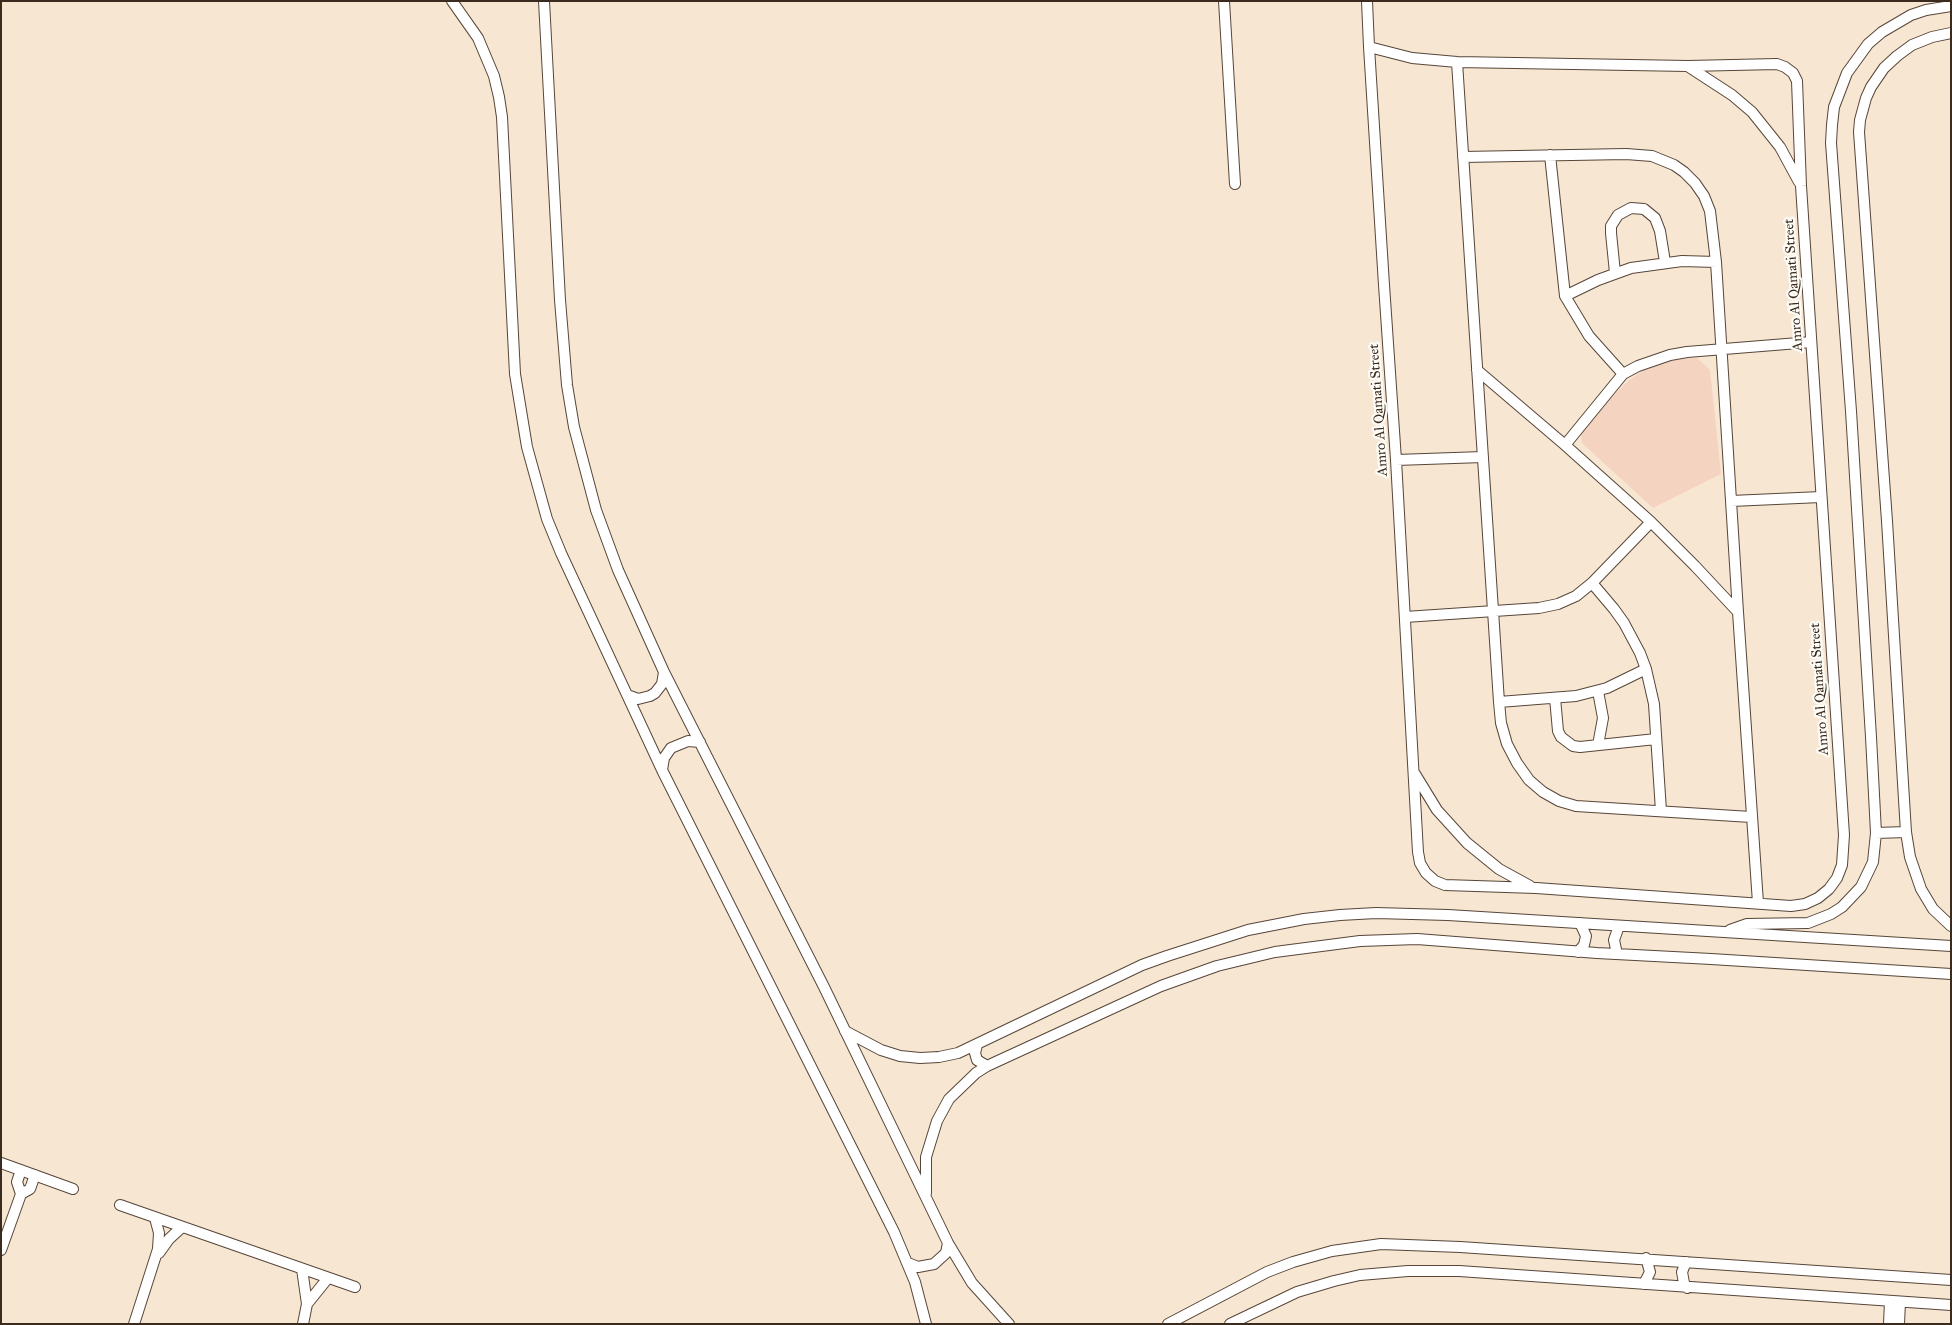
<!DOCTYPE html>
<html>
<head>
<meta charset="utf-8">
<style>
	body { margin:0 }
	#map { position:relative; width:1952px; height:1325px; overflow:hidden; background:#f7e6d1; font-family:"IM FELL Great Primer",serif }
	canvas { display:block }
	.frame { position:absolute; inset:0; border:2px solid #3b2a1e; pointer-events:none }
</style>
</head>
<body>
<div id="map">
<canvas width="1952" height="1325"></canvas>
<div class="frame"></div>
</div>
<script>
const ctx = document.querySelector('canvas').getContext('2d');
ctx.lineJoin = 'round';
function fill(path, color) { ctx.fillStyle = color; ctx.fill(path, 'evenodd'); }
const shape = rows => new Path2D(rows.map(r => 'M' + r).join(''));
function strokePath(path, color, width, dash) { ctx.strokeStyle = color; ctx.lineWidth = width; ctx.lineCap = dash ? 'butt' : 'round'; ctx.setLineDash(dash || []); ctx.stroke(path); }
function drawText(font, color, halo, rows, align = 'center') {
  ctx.font = font + ' "IM FELL Great Primer",serif'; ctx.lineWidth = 4.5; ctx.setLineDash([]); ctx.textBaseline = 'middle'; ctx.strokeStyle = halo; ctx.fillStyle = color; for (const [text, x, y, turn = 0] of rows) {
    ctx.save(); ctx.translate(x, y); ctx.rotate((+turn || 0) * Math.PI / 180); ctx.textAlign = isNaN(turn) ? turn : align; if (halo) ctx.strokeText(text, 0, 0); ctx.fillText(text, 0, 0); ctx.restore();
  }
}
fill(shape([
	[1697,358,1710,370,1721,474,1653,508,1582,443,1581,435,1585,425,1628,381,1644,370,1661,363,1679,359]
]), '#f4d3c0');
const minor = shape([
	[452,1,478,38,494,76,499,97,502,117,515,374,527,447,547,519,561,553,662,770,894,1232,915,1282,926,1324],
	[544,1,560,300,567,385,574,427,596,510,618,570,664,672,824,987,948,1243,972,1283,1009,1324],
	[1224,1,1235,184],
	[1367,1,1369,47,1384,285,1396,460,1418,852,1420,863,1426,873,1435,881,1445,885,1536,888,1791,906,1805,904,1818,898,1829,889,1837,878,1842,865,1844,835,1801,186,1797,81,1793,73,1785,67,1777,64,1688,66,1457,62,1412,58,1369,47],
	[1951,33,1932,37,1912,45,1897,56,1884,68,1871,87,1866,98,1860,120,1859,132,1887,521,1906,832,1910,857,1921,889,1933,909,1951,926],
	[1457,62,1499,702,1501,723,1507,744,1517,763,1529,780,1543,792,1559,801,1576,806,1751,817],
	[1689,67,1732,95,1752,112,1780,147,1799,182],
	[1550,155,1565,296,1589,336,1623,374],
	[1463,157,1626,154,1652,156,1674,165,1684,172,1695,183,1704,196,1710,211,1716,262,1738,612,1758,903],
	[1615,273,1611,233,1611,226,1618,215,1631,208,1644,209,1655,218,1660,231,1665,262],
	[1565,296,1598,280,1631,268,1682,261,1716,262],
	[1477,370,1565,445,1651,522,1695,566,1738,612],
	[1565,445,1623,374,1638,366,1670,355,1687,352,1811,342],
	[1396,460,1483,457],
	[1731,501,1821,497],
	[1592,583,1614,609,1624,623,1640,653,1646,669,1654,704,1661,811],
	[1405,617,1539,608,1558,604,1576,596,1592,583,1651,522],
	[1598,691,1603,718,1598,745],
	[627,695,638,699,650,696,655,693,662,684,664,672],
	[1555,698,1558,731,1561,737,1573,746,1580,747,1656,739],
	[1499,702,1576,696,1607,688,1646,669],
	[662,770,664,758,671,748,688,741,700,742],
	[1415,774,1437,810,1467,843,1499,869,1530,886],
	[1876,833,1906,832],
	[1730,930,1747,924,1808,923,1831,914,1842,907,1861,887,1873,862,1876,833,1871,737,1851,411,1831,143,1832,125,1834,107,1847,73,1868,44,1882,32,1911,15,1926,10,1951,6],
	[1578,952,1584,945,1586,936,1580,923],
	[1617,954,1614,940,1619,926],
	[845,1031,881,1050,900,1056,920,1058,939,1057,958,1053,1142,965,1167,956,1248,930,1304,919,1340,915,1376,913,1448,915,1951,946],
	[977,1045,975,1053,977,1060,987,1066],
	[1,1163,73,1189],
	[21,1170,17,1182,21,1194],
	[926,1193,926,1157,937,1121,949,1099,976,1073,987,1066,1161,986,1217,966,1275,952,1360,941,1417,939,1597,953,1711,959,1951,974],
	[120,1205,355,1287],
	[1,1250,21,1194,30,1189,35,1175],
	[159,1253,169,1239,181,1228],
	[1686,1262,1682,1272,1684,1283,1687,1288],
	[908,1263,918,1267,934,1264,946,1253,948,1243],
	[302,1269,307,1304,303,1324],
	[1644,1284,1650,1272,1646,1258],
	[307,1304,328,1278],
	[134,1324,158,1249,159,1233,155,1218],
	[1168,1324,1267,1272,1293,1262,1332,1251,1381,1244,1460,1247,1951,1280],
	[1230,1324,1297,1292,1334,1281,1360,1275,1408,1271,1459,1271,1951,1305],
	[1889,1324,1890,1301],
	[1899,1324,1900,1302]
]);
strokePath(minor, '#574639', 12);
strokePath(minor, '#fff', 10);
drawText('14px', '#3b2a1e', '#fdfcf7', [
	["Amro Al Qamati Street",1794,285,-94],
	["Amro Al Qamati Street",1379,410,-94],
	["Amro Al Qamati Street",1820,689,-94]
]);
</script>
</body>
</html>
